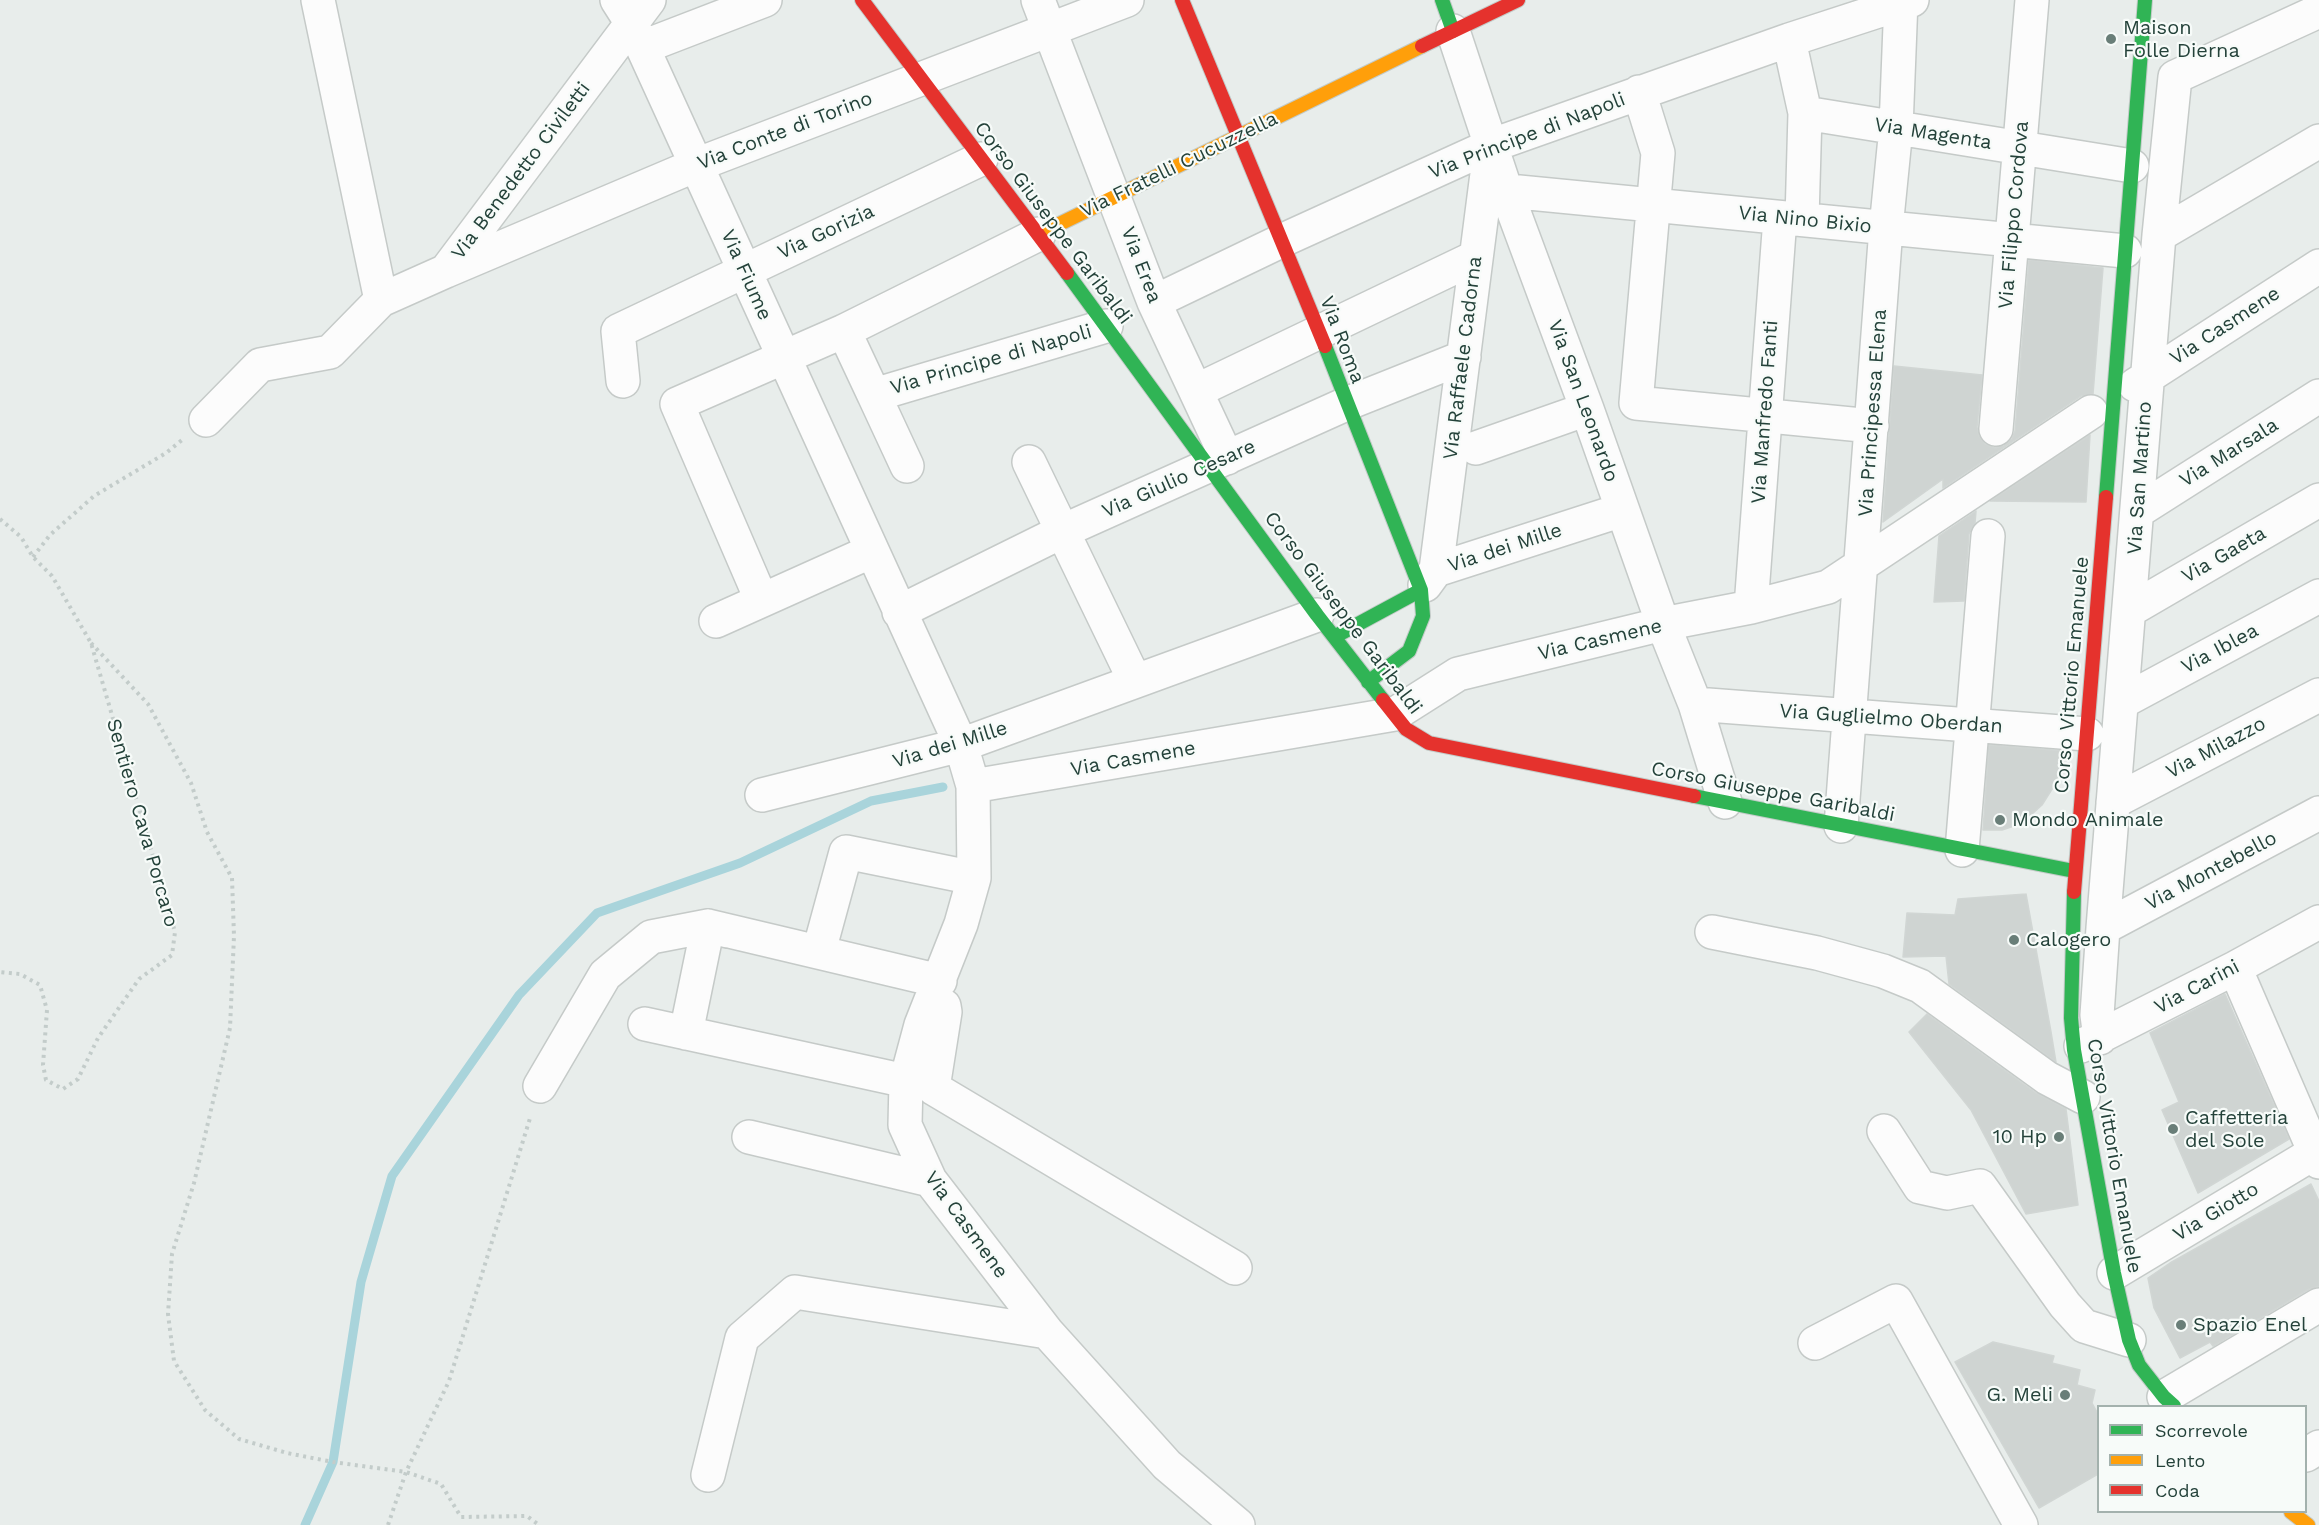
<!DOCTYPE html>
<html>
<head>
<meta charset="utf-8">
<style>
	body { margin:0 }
	#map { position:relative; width:2319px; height:1525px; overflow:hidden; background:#e8edeb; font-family:"Work Sans",sans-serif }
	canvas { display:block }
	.legend { position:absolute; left:2097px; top:1405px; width:210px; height:108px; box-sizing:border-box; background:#f7fbf9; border:2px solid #a3b1ad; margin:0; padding:8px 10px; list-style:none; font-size:18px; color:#24423a }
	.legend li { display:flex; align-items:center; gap:12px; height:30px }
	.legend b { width:30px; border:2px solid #a3b1ad }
</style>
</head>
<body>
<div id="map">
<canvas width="2319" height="1525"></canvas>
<ul class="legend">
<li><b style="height:8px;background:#30b455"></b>Scorrevole</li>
<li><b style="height:8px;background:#ff9f0a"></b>Lento</li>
<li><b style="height:8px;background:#e5322d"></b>Coda</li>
</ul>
</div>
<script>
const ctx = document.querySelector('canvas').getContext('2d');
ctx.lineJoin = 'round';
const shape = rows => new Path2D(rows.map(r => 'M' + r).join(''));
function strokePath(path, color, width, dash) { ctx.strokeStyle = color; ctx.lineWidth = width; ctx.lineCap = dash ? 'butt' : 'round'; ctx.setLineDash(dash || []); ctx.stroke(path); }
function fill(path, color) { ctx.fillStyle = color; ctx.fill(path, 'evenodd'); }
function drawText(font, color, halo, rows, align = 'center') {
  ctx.font = font + ' "Work Sans",sans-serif'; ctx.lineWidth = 4.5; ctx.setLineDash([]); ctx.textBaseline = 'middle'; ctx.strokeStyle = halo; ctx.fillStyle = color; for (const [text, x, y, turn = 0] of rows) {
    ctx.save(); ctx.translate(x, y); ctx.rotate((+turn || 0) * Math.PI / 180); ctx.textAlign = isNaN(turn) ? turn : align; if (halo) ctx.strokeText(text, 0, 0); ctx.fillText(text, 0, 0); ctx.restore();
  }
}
strokePath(shape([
	[305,1525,333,1462,361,1282,392,1176,519,995,597,913,740,863,871,801,943,787]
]), '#a9d4db', 9);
const building = shape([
	[2029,260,2103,268,2093,394,2081,396,1943,488,1943,479,1883,522,1894,366,1982,375,1977,427,1979,436,1985,444,1995,448,2004,446,2012,439,2015,431,2029,260],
	[2090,435,2086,502,1990,501,2090,435],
	[1976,511,1975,523,1969,534,1964,601,1934,602,1939,536,1976,511],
	[1989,745,2064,751,2059,778,2042,805,2031,815,2014,826,2002,830,1983,830,1989,745],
	[2026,894,2051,1032,2056,1062,1949,984,1946,956,1903,957,1907,913,1955,915,1958,899,2026,894],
	[2225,994,2289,1139,2198,1193,2162,1110,2179,1102,2150,1033,2225,994],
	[1927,1014,2036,1093,2066,1109,2078,1205,2026,1214,1971,1110,1909,1032,1927,1014],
	[2311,1184,2319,1201,2319,1286,2309,1289,2213,1346,2210,1342,2180,1358,2154,1308,2148,1278,2170,1263,2311,1184],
	[1993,1342,2054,1356,2052,1363,2080,1370,2077,1385,2095,1390,2092,1403,2098,1414,2098,1474,2039,1508,1955,1362,1993,1342]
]);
fill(building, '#cfd4d2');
strokePath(building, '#d1d6d4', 1.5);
const street = shape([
	[318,0,381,300,446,271,649,0],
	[617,0,631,22,961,745,973,786],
	[1038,0,1154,302,1227,458],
	[1453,31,1506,191,1587,409,1663,624,1695,704,1725,802],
	[1789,40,1805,113,1802,219],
	[643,47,765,0],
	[1639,92,1658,153,1636,403,1872,426],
	[1805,113,2132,166],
	[1488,189,2125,251],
	[2159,235,2319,141],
	[446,271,696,165,1127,0],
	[1154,302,1281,241,1490,146,1789,40,1912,0],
	[844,331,874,395,1106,326],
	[623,381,618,331,981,159],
	[2135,385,2319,266],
	[1196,391,1476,257],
	[874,395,907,466],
	[206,420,260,365,330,352,381,300],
	[1996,429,2032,0],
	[1476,448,1587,409],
	[1029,462,1135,681],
	[2138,511,2319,396],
	[1436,570,1488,166],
	[1425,585,1436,570,1622,510],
	[761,599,677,404,844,331,1039,234],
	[1751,607,1780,218],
	[2130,610,2319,500],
	[899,612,1063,531,1346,404,1464,357],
	[716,621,872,551],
	[2122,702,2319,596],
	[1695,704,2087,734],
	[762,795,961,745,1317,615],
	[2113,802,2319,695],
	[1841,826,1886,228,1896,128,1901,0],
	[1962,850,1988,536],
	[2103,928,2319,813],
	[1712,932,1817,953,1883,971,1920,986,2047,1078,2083,1097],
	[819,951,846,852,974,878],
	[2235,968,2319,1162],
	[944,1006,945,1012,933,1088,1235,1268],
	[645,1024,906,1081],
	[686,1033,708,926,728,931],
	[2100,1038,2097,1015,2103,928,2159,235,2175,77,2319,11],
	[2081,1046,2235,968,2319,922],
	[540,1086,605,975,651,937,708,926,940,981],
	[1884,1131,1920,1187,1947,1193,1980,1186,2065,1305,2084,1326,2129,1340],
	[749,1137,930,1180],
	[2114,1273,2319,1150],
	[1815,1343,1896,1301,2021,1525],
	[2164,1397,2319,1305],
	[2306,1455,2319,1447],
	[708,1475,742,1338,795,1292,1047,1332],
	[1238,1525,1167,1465,1047,1332,930,1180,905,1125,906,1081,921,1025,961,924,974,878,973,786,1395,714,1458,674,1663,624,1751,607,1828,587,2091,412]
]);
const fast = shape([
	[1442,0,1453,31],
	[1067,273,1317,615,1383,700],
	[1325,346,1421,590,1423,616,1409,651,1368,682],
	[2106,497,2145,0],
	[1334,637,1421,590],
	[1694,796,2074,871],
	[2074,892,2071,1018,2074,1050,2114,1273,2129,1340,2139,1365,2164,1397,2174,1406]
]);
const slow = shape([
	[1039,234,1422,46],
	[2291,1512,2308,1525]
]);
const jam = shape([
	[862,0,1067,273],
	[1182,0,1325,346],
	[1422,46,1518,0],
	[1383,700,1406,729,1429,743,1694,796],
	[2074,892,2106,497]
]);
strokePath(street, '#c5cac8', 36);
strokePath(fast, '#c3cbc8', 16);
strokePath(slow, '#c3cbc8', 16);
strokePath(jam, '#c3cbc8', 16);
strokePath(shape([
	[0,519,21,537,33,557,52,576,91,643,175,932,172,955,139,979,98,1038,78,1079,63,1089,46,1080,43,1065,47,1010,40,985,20,974,0,972],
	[33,557,50,535,94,496,166,453,182,440],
	[91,643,148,704,191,783,207,832,232,878,234,936,230,1028,194,1183,172,1254,168,1314,174,1361,205,1410,239,1439,287,1453,333,1462,406,1472,441,1484,461,1517,527,1516,539,1525],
	[388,1525,406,1472,449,1381,531,1115]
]), '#c3ccca', 4, [3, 4.5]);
strokePath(street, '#fcfcfc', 33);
strokePath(fast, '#30b455', 14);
strokePath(slow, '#ff9f0a', 14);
strokePath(jam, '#e5322d', 14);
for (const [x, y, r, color] of [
	[2111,39,6,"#697e78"],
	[2000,820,6,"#697e78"],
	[2014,940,6,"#697e78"],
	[2173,1129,6,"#697e78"],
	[2059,1137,6,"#697e78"],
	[2181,1325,6,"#697e78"],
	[2065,1395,6,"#697e78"]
]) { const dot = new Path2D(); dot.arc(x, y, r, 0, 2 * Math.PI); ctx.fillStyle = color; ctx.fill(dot); strokePath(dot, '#f7fbf9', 2); }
drawText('20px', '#24423a', '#f7fbf9', [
	["Maison",2123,28],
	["Folle Dierna",2123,51],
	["Mondo Animale",2012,820],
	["Calogero",2026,940],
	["Caffetteria",2185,1118],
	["del Sole",2185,1141],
	["10 Hp",2047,1137,"right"],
	["Spazio Enel",2193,1325],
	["G. Meli",2053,1395,"right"]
], 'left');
drawText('20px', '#24423a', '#f7fbf9', [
	["Via Conte di Torino",785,131,-21],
	["Via Magenta",1933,134,9],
	["Via Principe di Napoli",1527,136,-21],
	["Via Fratelli Cucuzzella",1179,165,-26],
	["Via Benedetto Civiletti",521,171,-53],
	["Via Filippo Cordova",2014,215,-85],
	["Via Nino Bixio",1805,220,6],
	["Corso Giuseppe Garibaldi",1053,223,53],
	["Via Gorizia",826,232,-25],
	["Via Erea",1141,265,69],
	["Via Fiume",746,275,66],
	["Via Casmene",2225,326,-33],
	["Via Roma",1342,340,69],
	["Via Raffaele Cadorna",1463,358,-83],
	["Via Principe di Napoli",991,360,-16],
	["Via San Leonardo",1583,401,70],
	["Via Manfredo Fanti",1765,412,-86],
	["Via Principessa Elena",1873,413,-86],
	["Via Marsala",2229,453,-32],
	["Via San Martino",2140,478,-86],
	["Via Giulio Cesare",1179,479,-24],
	["Via dei Mille",1505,548,-18],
	["Via Gaeta",2224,555,-30],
	["Corso Giuseppe Garibaldi",1343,613,53],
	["Via Casmene",1600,640,-13],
	["Via Iblea",2220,649,-28],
	["Corso Vittorio Emanuele",2072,675,-85],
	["Via Guglielmo Oberdan",1891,719,4],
	["Via dei Mille",950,745,-17],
	["Via Milazzo",2216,748,-28],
	["Via Casmene",1133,759,-10],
	["Corso Giuseppe Garibaldi",1773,792,11],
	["Sentiero Cava Porcaro",142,823,74],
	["Via Montebello",2211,871,-28],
	["Via Carini",2197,987,-28],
	["Corso Vittorio Emanuele",2114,1156,80],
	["Via Giotto",2216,1212,-31],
	["Via Casmene",966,1225,54]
]);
</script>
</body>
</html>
